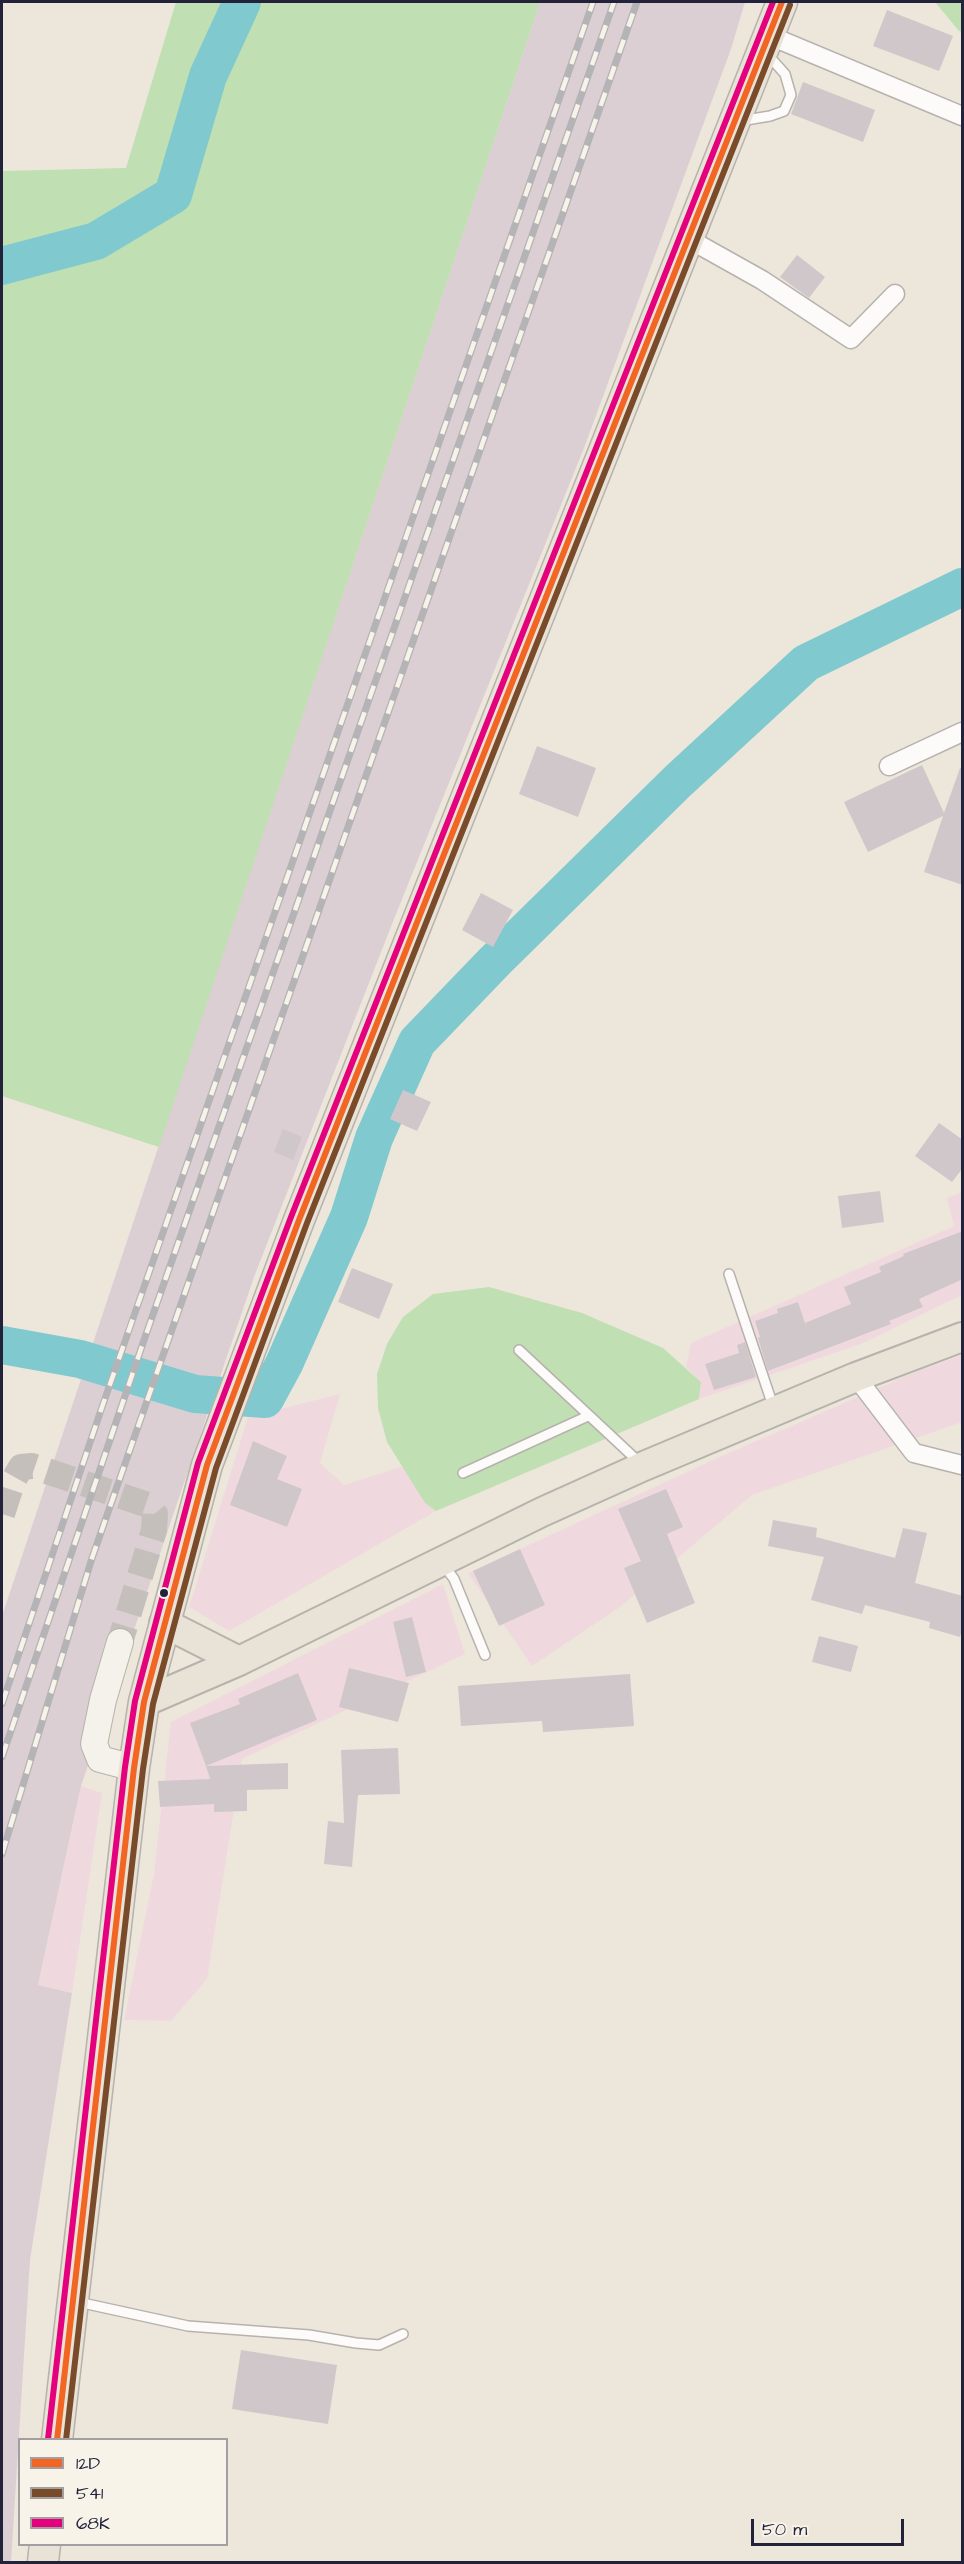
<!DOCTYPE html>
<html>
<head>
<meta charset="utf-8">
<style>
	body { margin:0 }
	#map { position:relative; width:964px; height:2564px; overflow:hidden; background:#ede6db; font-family:"Architects Daughter",sans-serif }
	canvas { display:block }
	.frame { position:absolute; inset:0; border:3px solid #22223b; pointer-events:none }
	.legend { position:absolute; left:18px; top:2438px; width:210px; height:108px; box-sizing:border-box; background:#f7f3e8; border:2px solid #a29fa3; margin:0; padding:8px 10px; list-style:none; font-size:18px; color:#22223b }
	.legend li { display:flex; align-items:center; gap:12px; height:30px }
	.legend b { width:30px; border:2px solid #a29fa3 }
	.scale { position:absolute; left:751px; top:2519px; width:153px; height:27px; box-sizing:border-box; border:3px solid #22223b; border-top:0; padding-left:8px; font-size:18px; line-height:21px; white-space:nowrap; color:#22223b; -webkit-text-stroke:4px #f7f3e8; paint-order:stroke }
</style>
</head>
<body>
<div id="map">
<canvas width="964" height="2564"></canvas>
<div class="frame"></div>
<ul class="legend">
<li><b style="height:8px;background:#f26522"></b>12D</li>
<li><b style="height:8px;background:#7a4b2a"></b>541</li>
<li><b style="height:8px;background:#e5007d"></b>68K</li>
</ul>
<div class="scale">50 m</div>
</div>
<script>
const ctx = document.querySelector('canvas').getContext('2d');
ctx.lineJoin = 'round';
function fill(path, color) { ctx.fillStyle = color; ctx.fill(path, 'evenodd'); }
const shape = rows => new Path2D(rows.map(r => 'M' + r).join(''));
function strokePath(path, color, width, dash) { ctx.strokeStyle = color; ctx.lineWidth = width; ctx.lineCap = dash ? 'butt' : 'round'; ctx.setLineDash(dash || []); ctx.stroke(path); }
fill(shape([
	[962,1192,962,1295,861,1344,699,1399,701,1382,686,1367,691,1343,954,1226,947,1198],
	[962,1355,962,1422,752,1495,620,1607,532,1666,468,1573,724,1455,918,1371],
	[340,1394,320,1463,344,1485,404,1466,425,1503,436,1511,229,1631,189,1607,248,1417],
	[443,1584,465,1654,242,1759,207,1979,171,2021,124,2020,154,1874,171,1722],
	[81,1786,102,1793,72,1993,38,1985]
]), '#f0d9de');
fill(shape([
	[540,2,745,2,731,49,584,448,392,924,254,1277,81,1786,38,1985,72,1993,30,2260,11,2562,2,2562,2,1616]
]), '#dccfd4');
fill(shape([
	[176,2,540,2,159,1147,2,1096,2,171,126,168],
	[935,2,962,2,962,32,959,31],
	[489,1287,582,1313,663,1348,701,1382,699,1399,436,1511,425,1503,387,1442,378,1408,377,1374,387,1344,403,1317,433,1294]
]), '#c0dfb2');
strokePath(shape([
	[2,266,96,241,173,195,208,76,242,2],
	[2,1345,80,1359,195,1394,265,1399,284,1364,349,1217,374,1138,417,1042,495,961,678,781,806,663,962,587]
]), '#80cacf', 38);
fill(shape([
	[887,10,953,36,939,71,873,46],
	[803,82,875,110,863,142,791,114],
	[797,255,825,277,809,298,780,277],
	[537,746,596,768,578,817,519,794],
	[922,765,944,813,960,768,963,768,963,885,924,872,943,816,868,852,844,802],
	[481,893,513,910,493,947,462,930],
	[403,1090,431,1102,417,1131,390,1119],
	[939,1123,963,1140,963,1168,952,1182,915,1156],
	[283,1129,302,1137,293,1160,274,1152],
	[880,1191,884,1222,842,1228,838,1196],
	[963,1231,963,1279,919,1299,923,1307,889,1321,891,1324,768,1371,758,1338,760,1337,755,1321,778,1313,777,1309,798,1302,805,1323,851,1304,844,1287,881,1272,879,1267,904,1256,903,1254],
	[352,1268,393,1284,379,1319,338,1302],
	[745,1342,756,1377,714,1390,705,1364,739,1353,737,1345],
	[253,1441,287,1456,277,1479,302,1489,287,1527,230,1505],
	[666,1489,683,1527,667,1534,695,1603,647,1623,624,1568,641,1561,618,1509],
	[773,1520,817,1528,816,1537,895,1558,903,1528,927,1533,915,1583,963,1596,963,1626,960,1637,929,1628,930,1622,865,1605,862,1614,811,1600,824,1557,768,1546],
	[520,1549,545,1605,499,1626,473,1571],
	[412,1617,426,1672,406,1677,393,1622],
	[819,1636,858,1646,851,1672,812,1662],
	[349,1668,409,1683,398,1722,339,1707],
	[298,1673,317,1720,206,1766,190,1723,240,1704,238,1699],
	[630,1674,634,1726,543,1732,542,1721,461,1726,458,1686],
	[398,1748,400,1794,358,1795,352,1867,324,1864,328,1821,344,1823,341,1750],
	[288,1763,288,1789,247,1790,247,1811,214,1812,214,1804,160,1807,158,1781,210,1779,206,1766],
	[241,2350,337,2365,328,2424,232,2409]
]), '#d0c7ca');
strokePath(shape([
	[2,1514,12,1483,21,1467,32,1466,148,1505,155,1514,154,1530,120,1642]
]), '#c4bfbb', 26, [26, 13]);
const service = shape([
	[740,121,770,116,784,111,791,95,785,74,767,54],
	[729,1274,774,1409],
	[519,1350,640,1463],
	[463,1473,588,1416],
	[443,1564,454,1579,485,1655],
	[78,2302,188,2326,309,2335,356,2343,379,2345,403,2334]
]);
const minor = shape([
	[768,35,962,116],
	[687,238,762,280,851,339,895,294],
	[889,766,962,732],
	[856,1377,914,1453,962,1465]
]);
const secondary = shape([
	[120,1642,103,1700,94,1744,100,1759,134,1768]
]);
const primary = shape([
	[164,1623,239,1661],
	[144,1702,239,1661,542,1512,644,1466,856,1377,962,1337]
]);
const trunk = shape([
	[57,2440,134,1768,144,1702,207,1465,299,1220,782,2],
	[43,2562,45,2544]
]);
strokePath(service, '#b6b2ad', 12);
strokePath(minor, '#b6b2ad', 21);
strokePath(secondary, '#b6b2ad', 28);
strokePath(primary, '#b6b2ad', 32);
strokePath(trunk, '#b6b2ad', 33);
strokePath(service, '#fcfbfa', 9);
strokePath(minor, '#fcfbfa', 18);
strokePath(secondary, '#f5f1eb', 26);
strokePath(primary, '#e9e2d6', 28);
strokePath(trunk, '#e9e2d6', 30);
const rail = shape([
	[2,1704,101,1410,593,2],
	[2,1757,143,1343,614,2],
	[2,1854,92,1558,637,2]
]);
strokePath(rail, '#b4b3b5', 7);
strokePath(rail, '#f7f3e8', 4.5, [14]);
strokePath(shape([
	[57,2440,134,1768,144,1702,207,1465,299,1220,782,2]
]), '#f26522', 6);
strokePath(shape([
	[66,2440,143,1769,153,1704,216,1468,307,1223,790,5]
]), '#7a4b2a', 6);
strokePath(shape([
	[48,2439,125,1767,135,1701,198,1463,291,1217,773,2]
]), '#e5007d', 6);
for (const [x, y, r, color] of [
	[164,1593,5,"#22223b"]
]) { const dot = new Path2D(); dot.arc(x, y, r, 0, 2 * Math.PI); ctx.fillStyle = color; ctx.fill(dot); strokePath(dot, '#f7f3e8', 2); }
</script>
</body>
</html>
